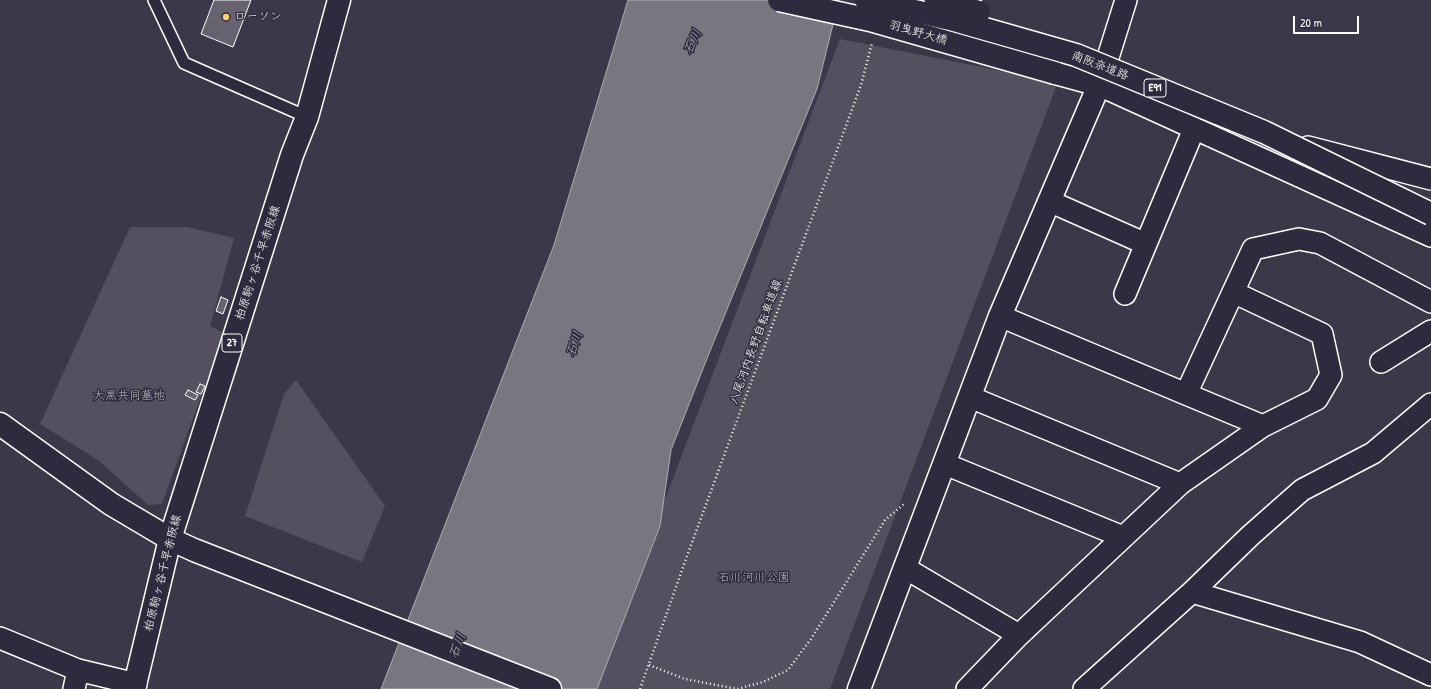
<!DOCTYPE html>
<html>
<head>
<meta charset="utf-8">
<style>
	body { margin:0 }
	#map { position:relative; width:1431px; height:689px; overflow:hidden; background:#3c3749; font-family:"Patrick Hand",sans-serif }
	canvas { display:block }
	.scale { position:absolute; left:1293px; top:16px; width:66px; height:18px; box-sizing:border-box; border:2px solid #fff; border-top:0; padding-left:5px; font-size:12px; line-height:14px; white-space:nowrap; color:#fff; -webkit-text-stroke:3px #2f2a3d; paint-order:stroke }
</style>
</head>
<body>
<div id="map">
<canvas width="1431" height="689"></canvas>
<div class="scale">20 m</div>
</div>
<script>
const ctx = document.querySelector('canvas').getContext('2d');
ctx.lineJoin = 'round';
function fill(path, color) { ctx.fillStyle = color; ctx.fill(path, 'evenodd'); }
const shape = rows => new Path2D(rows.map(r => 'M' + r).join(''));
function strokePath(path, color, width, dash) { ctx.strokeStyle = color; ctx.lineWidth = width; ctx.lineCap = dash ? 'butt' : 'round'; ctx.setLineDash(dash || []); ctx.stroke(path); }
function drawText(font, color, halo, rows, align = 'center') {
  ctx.font = font + ' "Patrick Hand","Klee One",sans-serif'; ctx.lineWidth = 3; ctx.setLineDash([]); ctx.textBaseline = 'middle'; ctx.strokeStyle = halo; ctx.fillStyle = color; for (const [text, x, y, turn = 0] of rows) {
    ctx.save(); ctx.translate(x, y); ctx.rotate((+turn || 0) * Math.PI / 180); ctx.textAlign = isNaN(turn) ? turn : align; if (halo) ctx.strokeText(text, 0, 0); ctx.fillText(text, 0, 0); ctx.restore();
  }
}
fill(shape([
	[840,39,1058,82,830,689,593,689],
	[130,227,187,227,234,238,210,326,224,333,162,504,148,505,98,460,40,424],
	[296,380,385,506,362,562,245,516,284,394]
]), '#555060');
const water = shape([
	[628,0,839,0,817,89,710,351,671,450,660,526,597,689,381,689,554,245,628,0]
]);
fill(water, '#797682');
strokePath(water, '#afadb4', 1);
const building = shape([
	[214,0,251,0,233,47,201,34,214,0],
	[221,297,228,300,223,314,216,311,221,297],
	[200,384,205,386,201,394,196,392,200,384],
	[188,390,198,395,195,400,185,395,188,390]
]);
fill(building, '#666270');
strokePath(building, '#fff', 1);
const service = shape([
	[154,0,184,63,307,117]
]);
const minor = shape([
	[1100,83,1126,0],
	[1099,85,1431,236],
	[1308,147,1431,179],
	[1049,201,1146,244],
	[1233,292,1322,334,1331,375,1317,399,1263,426],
	[1125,294,1194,129],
	[1000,316,1186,394],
	[1381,362,1431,331],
	[970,397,1180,484],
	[945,464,1123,537],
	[905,568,1019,635],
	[1192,592,1360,642,1431,675],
	[0,638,78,670,136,684],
	[74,689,78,670],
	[967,689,1019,635,1180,484,1263,426,1186,394,1253,249,1299,239,1320,243,1431,302],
	[1084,689,1192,592,1251,535,1302,490,1373,453,1431,404]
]);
const tertiary = shape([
	[0,424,111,504,170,539,194,550,550,689],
	[859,689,1000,316,1099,85,1055,73]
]);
const primary = shape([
	[134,689,170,539,292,155,307,117,339,0]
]);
strokePath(service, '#fff', 14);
strokePath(minor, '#fff', 24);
strokePath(tertiary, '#fff', 25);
strokePath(primary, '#fff', 25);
strokePath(shape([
	[649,665,685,679,737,689,763,682,788,670,811,639,885,520,904,504],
	[640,689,687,556,861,85,872,43]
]), '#fff', 2.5, [1, 3]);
strokePath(service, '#2f2a3d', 11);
strokePath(minor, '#2f2a3d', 21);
strokePath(tertiary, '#2f2a3d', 22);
strokePath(primary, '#2f2a3d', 22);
const tertiaryBridge = shape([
	[779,0,870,20,1055,73]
]);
const motorwayBridge = shape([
	[866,0,950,19,1076,55,1264,132,1431,214],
	[936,0,979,12]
]);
strokePath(tertiaryBridge, '#fff', 25, []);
strokePath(motorwayBridge, '#fff', 25, []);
strokePath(tertiaryBridge, '#2f2a3d', 22);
strokePath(motorwayBridge, '#2f2a3d', 22);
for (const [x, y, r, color] of [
	[226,17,4,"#ffd166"]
]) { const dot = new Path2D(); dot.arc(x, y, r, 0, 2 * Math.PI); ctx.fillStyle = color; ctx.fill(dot); strokePath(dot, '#2f2a3d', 1.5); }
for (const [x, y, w] of [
	[1155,88,22],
	[232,343,20]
]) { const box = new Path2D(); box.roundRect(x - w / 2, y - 9, w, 18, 3); ctx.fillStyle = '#2f2a3d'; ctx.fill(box); strokePath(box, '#fff', 1); }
drawText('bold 11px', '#fff', null, [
	["E91",1155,88],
	["27",232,343]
]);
drawText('12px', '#fff', '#2f2a3d', [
	["ローソン",234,17]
], 'left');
drawText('12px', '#fff', '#2f2a3d', [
	["羽曳野大橋",918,33,16],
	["南阪奈道路",1100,66,21],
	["柏原駒ヶ谷千早赤阪線",258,263,-72],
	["八尾河内長野自転車道線",756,342,-70],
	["柏原駒ヶ谷千早赤阪線",163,573,-76]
]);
drawText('12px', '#bbb9bf', '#2f2a3d', [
	["大黒共同墓地",129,396],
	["石川河川公園",754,578]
]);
drawText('italic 13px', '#b5b4ba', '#2f2a3d', [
	["石川",693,42,-65],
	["石川",575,344,-71],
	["石川",458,646,-68]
]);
</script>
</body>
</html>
